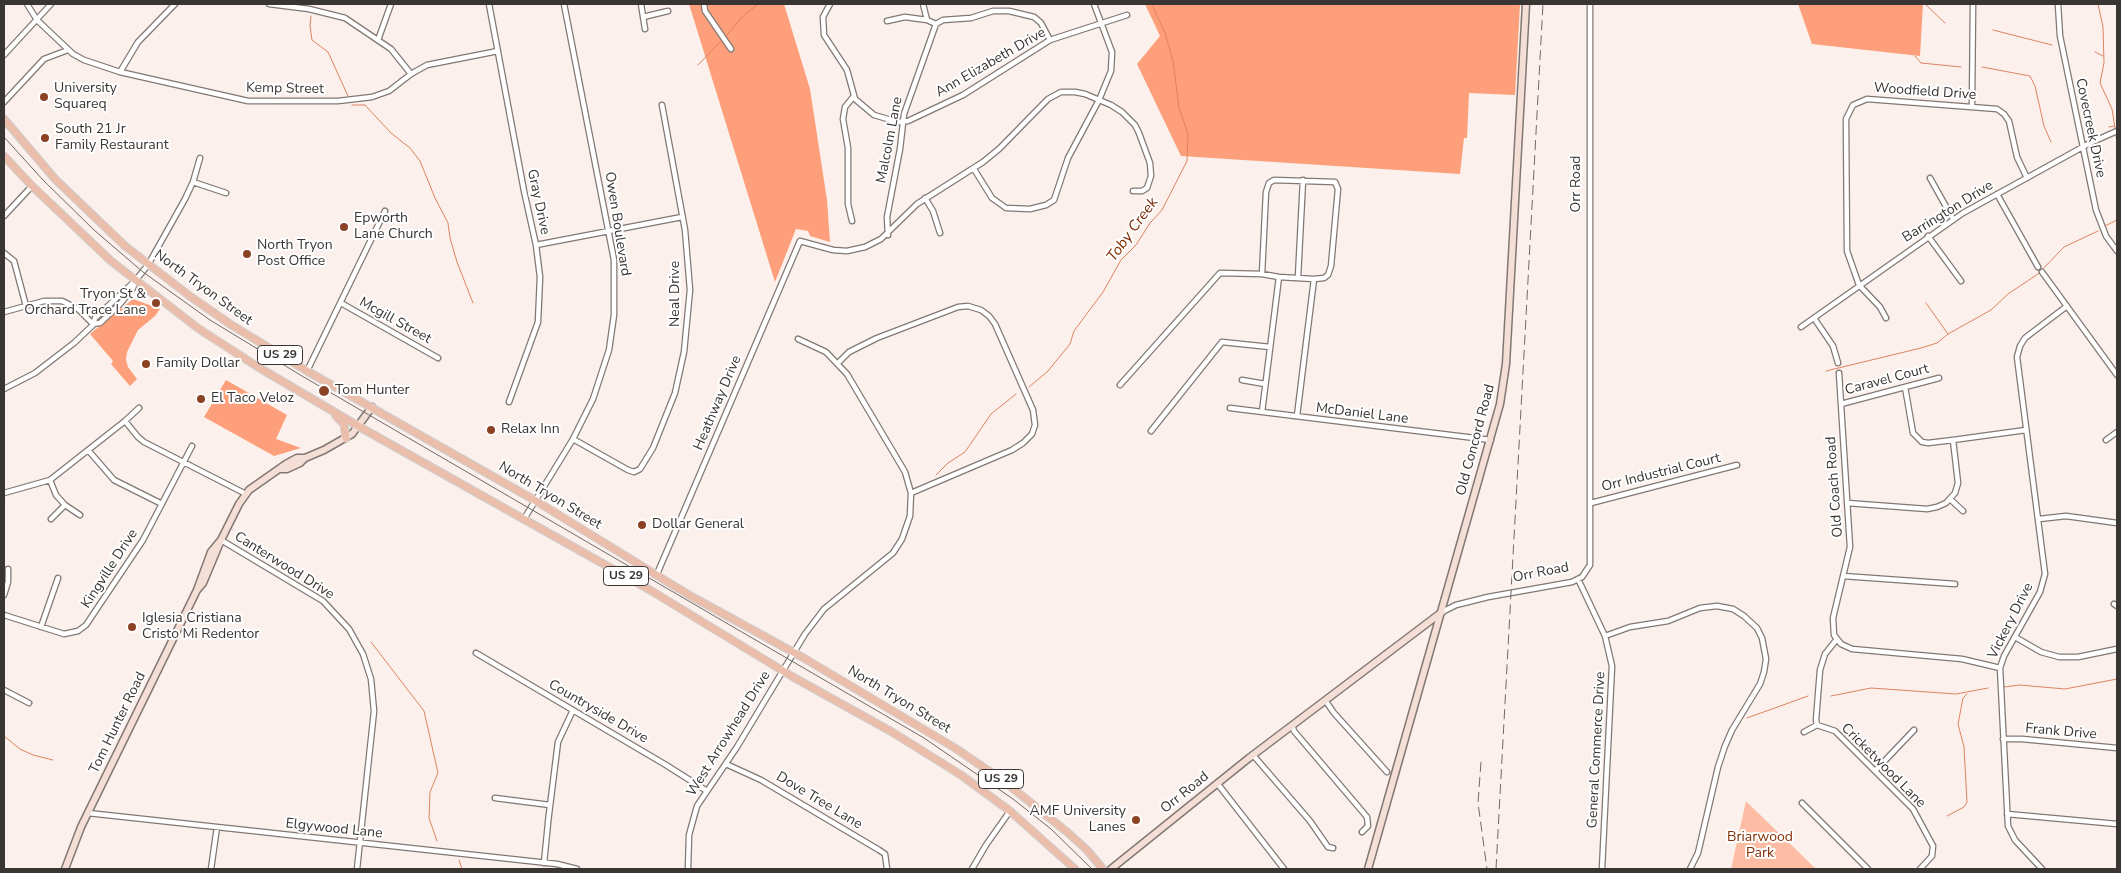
<!DOCTYPE html>
<html>
<head>
<meta charset="utf-8">
<style>
	body { margin:0 }
	#map { position:relative; width:2121px; height:873px; overflow:hidden; background:#fbf0ec; font-family:"Nunito Sans",sans-serif }
	canvas { display:block }
	.frame { position:absolute; inset:0; border:5px solid #393533; pointer-events:none }
</style>
</head>
<body>
<div id="map">
<canvas width="2121" height="873"></canvas>
<div class="frame"></div>
</div>
<script>
const ctx = document.querySelector('canvas').getContext('2d');
ctx.lineJoin = 'round';
function fill(path, color) { ctx.fillStyle = color; ctx.fill(path, 'evenodd'); }
const shape = rows => new Path2D(rows.map(r => 'M' + r).join(''));
function strokePath(path, color, width, dash) { ctx.strokeStyle = color; ctx.lineWidth = width; ctx.lineCap = dash ? 'butt' : 'round'; ctx.setLineDash(dash || []); ctx.stroke(path); }
function drawText(font, color, halo, rows, align = 'center') {
  ctx.font = font + ' "Nunito Sans",sans-serif'; ctx.lineWidth = 4; ctx.setLineDash([]); ctx.textBaseline = 'middle'; ctx.strokeStyle = halo; ctx.fillStyle = color; for (const [text, x, y, turn = 0] of rows) {
    ctx.save(); ctx.translate(x, y); ctx.rotate((+turn || 0) * Math.PI / 180); ctx.textAlign = isNaN(turn) ? turn : align; if (halo) ctx.strokeText(text, 0, 0); ctx.fillText(text, 0, 0); ctx.restore();
  }
}
fill(shape([
	[1746,801,1753,808,1816,869,1731,869]
]), '#fdbda4');
fill(shape([
	[689,4,784,4,810,89,827,200,830,242,810,236,808,231,796,229,775,282],
	[1145,4,1520,4,1515,95,1469,93,1467,138,1464,138,1460,174,1181,156,1137,64,1160,36],
	[1798,4,1923,4,1920,56,1812,44],
	[133,299,160,309,155,316,138,330,127,352,126,360,128,367,137,379,130,386,111,364,113,361,90,334],
	[226,380,287,415,276,439,301,448,274,456,204,417]
]), '#fd9f7a');
strokePath(shape([
	[1925,4,1945,23],
	[2098,4,2103,27,2104,63,2100,83,2112,109,2115,128],
	[311,16,310,26,312,40,328,52,348,96],
	[1993,30,2052,45],
	[727,35,742,17,758,4],
	[2095,52,2103,56],
	[1915,56,1921,63,1961,67],
	[698,65,721,41],
	[1982,67,2030,76,2035,86,2044,126,2051,142],
	[352,105,365,105,391,133,410,148,420,161,435,198,448,223,450,238,457,262,473,303],
	[2109,127,2114,126],
	[2116,136,2117,142],
	[2105,226,2117,220],
	[1926,303,1948,334],
	[1826,371,1921,348,1937,343,1948,334,1991,310,2008,294,2038,274,2064,247,2098,231],
	[1029,387,1048,371,1070,344,1074,331,1103,292,1121,260,1136,245,1150,223,1162,210,1187,161,1188,134,1179,108,1173,61,1165,33,1152,4],
	[936,475,948,463,965,452,991,414,1016,394],
	[371,642,424,711,438,773,430,792,429,818,437,841],
	[2004,687,2020,685,2065,689,2117,679],
	[1831,696,1871,688,1956,694,1988,688],
	[1747,718,1808,696],
	[4,736,20,749,33,755,53,760],
	[1947,816,1964,807,1967,802,1964,747,1958,724,1963,698,1967,694],
	[459,860,462,869]
]), '#de8360', 1);
const street = shape([
	[27,4,37,20,73,54,84,60,120,72,248,101,338,101,372,97,389,91,411,74,427,65,498,51],
	[269,4,309,9,345,18,391,49,411,74],
	[489,4,524,191,536,245,540,277,538,322,509,402],
	[641,4,645,29],
	[704,4,705,11,731,49],
	[830,4,823,17,824,35,847,70,855,99,874,115,898,122,908,121,963,95,1050,40,1127,15],
	[923,4,927,20],
	[2058,4,2060,36,2096,210,2106,236,2117,251],
	[643,17,668,11],
	[887,21,905,17,927,20,936,24],
	[936,24,943,20,971,18,993,11,1009,11,1034,17,1041,23,1050,40],
	[378,40,391,4],
	[4,55,51,4],
	[120,72,138,42,175,4],
	[4,102,44,59,68,50],
	[1972,106,1973,4],
	[974,169,992,198,1006,208,1030,209,1046,205,1054,200,1068,158,1099,100,1111,71,1112,52,1094,4],
	[1930,178,1953,219],
	[193,182,226,193],
	[1997,194,2038,267],
	[925,198,933,211,940,233],
	[4,216,32,186],
	[852,221,848,204,848,148,843,119,845,107,854,96],
	[888,235,887,217,900,149,904,114,936,24],
	[1928,236,1961,281],
	[536,245,682,217],
	[4,253,14,261,26,306],
	[2042,272,2117,375],
	[1298,277,1303,180],
	[341,303,438,358],
	[4,312,44,301,62,301,78,309,93,324],
	[1814,318,1833,346,1838,363],
	[1886,318,1880,307,1859,285,1847,251,1846,119,1853,105,1867,99,1997,109,2004,114,2009,121,2017,157,2027,178],
	[93,324,100,323,120,304,133,288,135,282],
	[1801,327,1963,213,2090,143,2117,131],
	[838,363,849,352,877,338,958,307,968,306,981,310,989,316,995,324,1033,410,1035,425,1032,434,1023,443,1012,450,911,493],
	[307,371,385,211],
	[1839,373,1850,547,1833,618,1834,635,1841,644,1852,649,1962,659,2000,668],
	[1242,380,1265,384],
	[1120,385,1220,273,1262,274,1279,277,1314,279,1324,278,1328,275,1331,266,1338,189,1335,182,1274,180,1269,183,1266,192,1262,274],
	[1905,387,1913,433,1922,442,1928,443,1953,440,2026,430],
	[4,389,35,373,74,343,93,325,95,318,135,281,148,265,185,199,193,182,200,158],
	[1841,404,1939,378],
	[1230,408,1491,440],
	[1262,412,1279,277],
	[1297,416,1314,279],
	[125,421,138,437,144,442,246,494],
	[1151,431,1222,342,1270,347],
	[573,439,628,470,634,472,640,469,653,448,675,393,684,352,690,290,685,230,662,105],
	[2106,440,2117,432],
	[88,450,114,480,162,504],
	[50,480,56,495,65,505,80,515],
	[4,493,50,480,125,421,139,408],
	[1950,499,1963,511],
	[1591,503,1737,465],
	[1847,503,1927,509,1937,507,1946,503,1955,493,1958,483,1953,440],
	[51,519,65,505],
	[524,519,573,439,593,399,609,350,614,315,614,260,564,4],
	[2039,519,2066,516,2117,523],
	[221,540,323,601,349,629,363,654,371,679,374,711,357,869],
	[657,574,800,241,833,250,847,251,865,247,881,239,917,204,983,162,999,149,1048,99,1061,92,1075,92,1085,94,1111,105,1122,112,1135,125,1139,133,1150,163,1151,176,1147,188,1142,191,1133,191],
	[1843,576,1955,584],
	[1578,579,1605,636,1612,666,1602,869],
	[4,595,8,582,8,569],
	[2114,604,2117,606],
	[1442,612,1456,605,1488,597,1572,582,1582,577,1590,565,1590,4],
	[4,615,64,634,78,631,86,625,143,540,192,446],
	[41,627,58,578],
	[1605,636,1630,627,1668,621,1700,608,1717,606,1733,609,1744,616,1757,628,1762,638,1766,659,1764,672,1760,684,1732,730,1725,746,1718,767,1698,853,1690,869],
	[2015,637,2041,652,2059,657,2078,657,2117,649],
	[476,653,666,765,707,791],
	[4,690,29,703],
	[1325,700,1334,713,1387,772],
	[1292,725,1294,731,1367,817,1368,826,1362,832],
	[1817,725,1816,720,1820,670,1825,654,1837,639],
	[1804,732,1817,725,1835,731,1913,809,1933,846,1932,856,1920,869],
	[2003,739,2022,739,2117,748],
	[1253,755,1310,821,1328,847,1333,848],
	[726,764,761,780,879,850,885,854,887,869],
	[1875,771,1914,730],
	[1217,783,1284,869],
	[495,798,550,805],
	[1802,803,1868,869],
	[88,813,557,864,577,869],
	[2007,814,2117,824],
	[548,822,558,742,573,710],
	[544,863,548,823],
	[211,869,217,827],
	[688,869,689,835,697,806,737,747,805,634,824,609,893,553,902,539,910,516,911,493,905,472,847,374,826,352,798,339],
	[972,869,986,845,1010,811],
	[2042,869,2015,840,2008,826,2000,668,2004,656,2040,592,2045,574,2017,357,2020,346,2025,338,2067,306]
]);
const secondary = shape([
	[305,458,324,450,352,434,372,407],
	[221,540,239,504,249,490,286,464,297,458,305,458,300,463,287,469,280,469],
	[65,869,81,827,197,590,211,552,221,540,203,583,197,590],
	[1111,869,1249,758,1442,612],
	[1368,869,1500,404,1506,364,1526,4]
]);
const primary = shape([
	[4,119,55,179,125,246,191,297,230,324,307,371,536,501,689,595,802,657,955,748,1005,782,1067,832,1086,849,1103,869],
	[4,156,32,186,111,261,199,329,258,367,358,426,650,590,793,677,892,732,961,775,1010,811,1075,869],
	[336,416,344,424,346,438]
]);
strokePath(street, '#817874', 7);
strokePath(secondary, '#817874', 9);
strokePath(primary, '#cfcfce', 9);
strokePath(street, '#fff', 4.5);
strokePath(secondary, '#f5ded5', 6);
strokePath(primary, '#ebbdab', 7);
strokePath(shape([
	[4,137,43,180,94,230,143,272,210,320,302,376,924,738,1013,799,1051,829,1092,869]
]), '#6f6967', 1);
strokePath(shape([
	[1481,762,1478,803,1487,869],
	[1496,869,1543,4]
]), '#6f6967', 1, [10, 5]);
for (const [x, y, r, color] of [
	[44,97,5,"#8b4224"],
	[45,138,5,"#8b4224"],
	[344,227,5,"#8b4224"],
	[247,254,5,"#8b4224"],
	[156,303,5,"#8b4224"],
	[146,364,5,"#8b4224"],
	[324,391,6,"#8b4224"],
	[201,399,5,"#8b4224"],
	[491,430,5,"#8b4224"],
	[642,525,5,"#8b4224"],
	[132,627,5,"#8b4224"],
	[1136,820,5,"#8b4224"]
]) { const dot = new Path2D(); dot.arc(x, y, r, 0, 2 * Math.PI); ctx.fillStyle = color; ctx.fill(dot); strokePath(dot, '#fff', 2); }
for (const [x, y, w] of [
	[280,355,45],
	[626,576,45],
	[1001,779,45]
]) { const box = new Path2D(); box.roundRect(x - w / 2, y - 9.5, w, 19, 4); ctx.fillStyle = '#fff'; ctx.fill(box); strokePath(box, '#393533', 1); }
drawText('bold 12px', '#393533', null, [
	["US 29",280,355],
	["US 29",626,576],
	["US 29",1001,779]
]);
drawText('14px', '#393533', '#fff', [
	["Ann Elizabeth Drive",991,63,-30],
	["Kemp Street",285,89,1],
	["Woodfield Drive",1925,92,4],
	["Covecreek Drive",2090,128,78],
	["Malcolm Lane",890,140,-79],
	["Orr Road",1577,184,-90],
	["Gray Drive",538,202,78],
	["Barrington Drive",1948,212,-32],
	["Owen Boulevard",617,224,81],
	["North Tryon Street",203,288,36],
	["Neal Drive",676,294,-90],
	["Mcgill Street",395,321,29],
	["Caravel Court",1887,380,-15],
	["Heathway Drive",718,403,-67],
	["McDaniel Lane",1362,414,7],
	["Old Concord Road",1476,440,-75],
	["Orr Industrial Court",1661,473,-14],
	["Old Coach Road",1835,487,-94],
	["North Tryon Street",550,496,31],
	["Canterwood Drive",284,566,32],
	["Kingville Drive",110,569,-57],
	["Orr Road",1541,573,-11],
	["Vickery Drive",2011,621,-63],
	["North Tryon Street",899,700,31],
	["Countryside Drive",598,712,30],
	["Tom Hunter Road",118,723,-64],
	["Frank Drive",2061,732,5],
	["West Arrowhead Drive",729,734,-58],
	["General Commerce Drive",1597,750,-87],
	["Cricketwood Lane",1883,766,45],
	["Orr Road",1185,793,-39],
	["Dove Tree Lane",819,801,31],
	["Elgywood Lane",334,829,6]
]);
drawText('14px', '#393533', '#fff', [
	["University",54,89],
	["Squareq",54,105],
	["South 21 Jr",55,130],
	["Family Restaurant",55,146],
	["Epworth",354,219],
	["Lane Church",354,235],
	["North Tryon",257,246],
	["Post Office",257,262],
	["Tryon St &",146,295,"right"],
	["Orchard Trace Lane",146,311,"right"],
	["Family Dollar",156,364],
	["Tom Hunter",335,391],
	["El Taco Veloz",211,399],
	["Relax Inn",501,430],
	["Dollar General",652,525],
	["Iglesia Cristiana",142,619],
	["Cristo Mi Redentor",142,635],
	["AMF University",1126,812,"right"],
	["Lanes",1126,828,"right"]
], 'left');
drawText('14px', '#823007', '#fff', [
	["Briarwood",1760,838],
	["Park",1760,854]
]);
drawText('italic 15px', '#7b2a00', '#fff', [
	["Toby Creek",1133,230,-54]
]);
</script>
</body>
</html>
